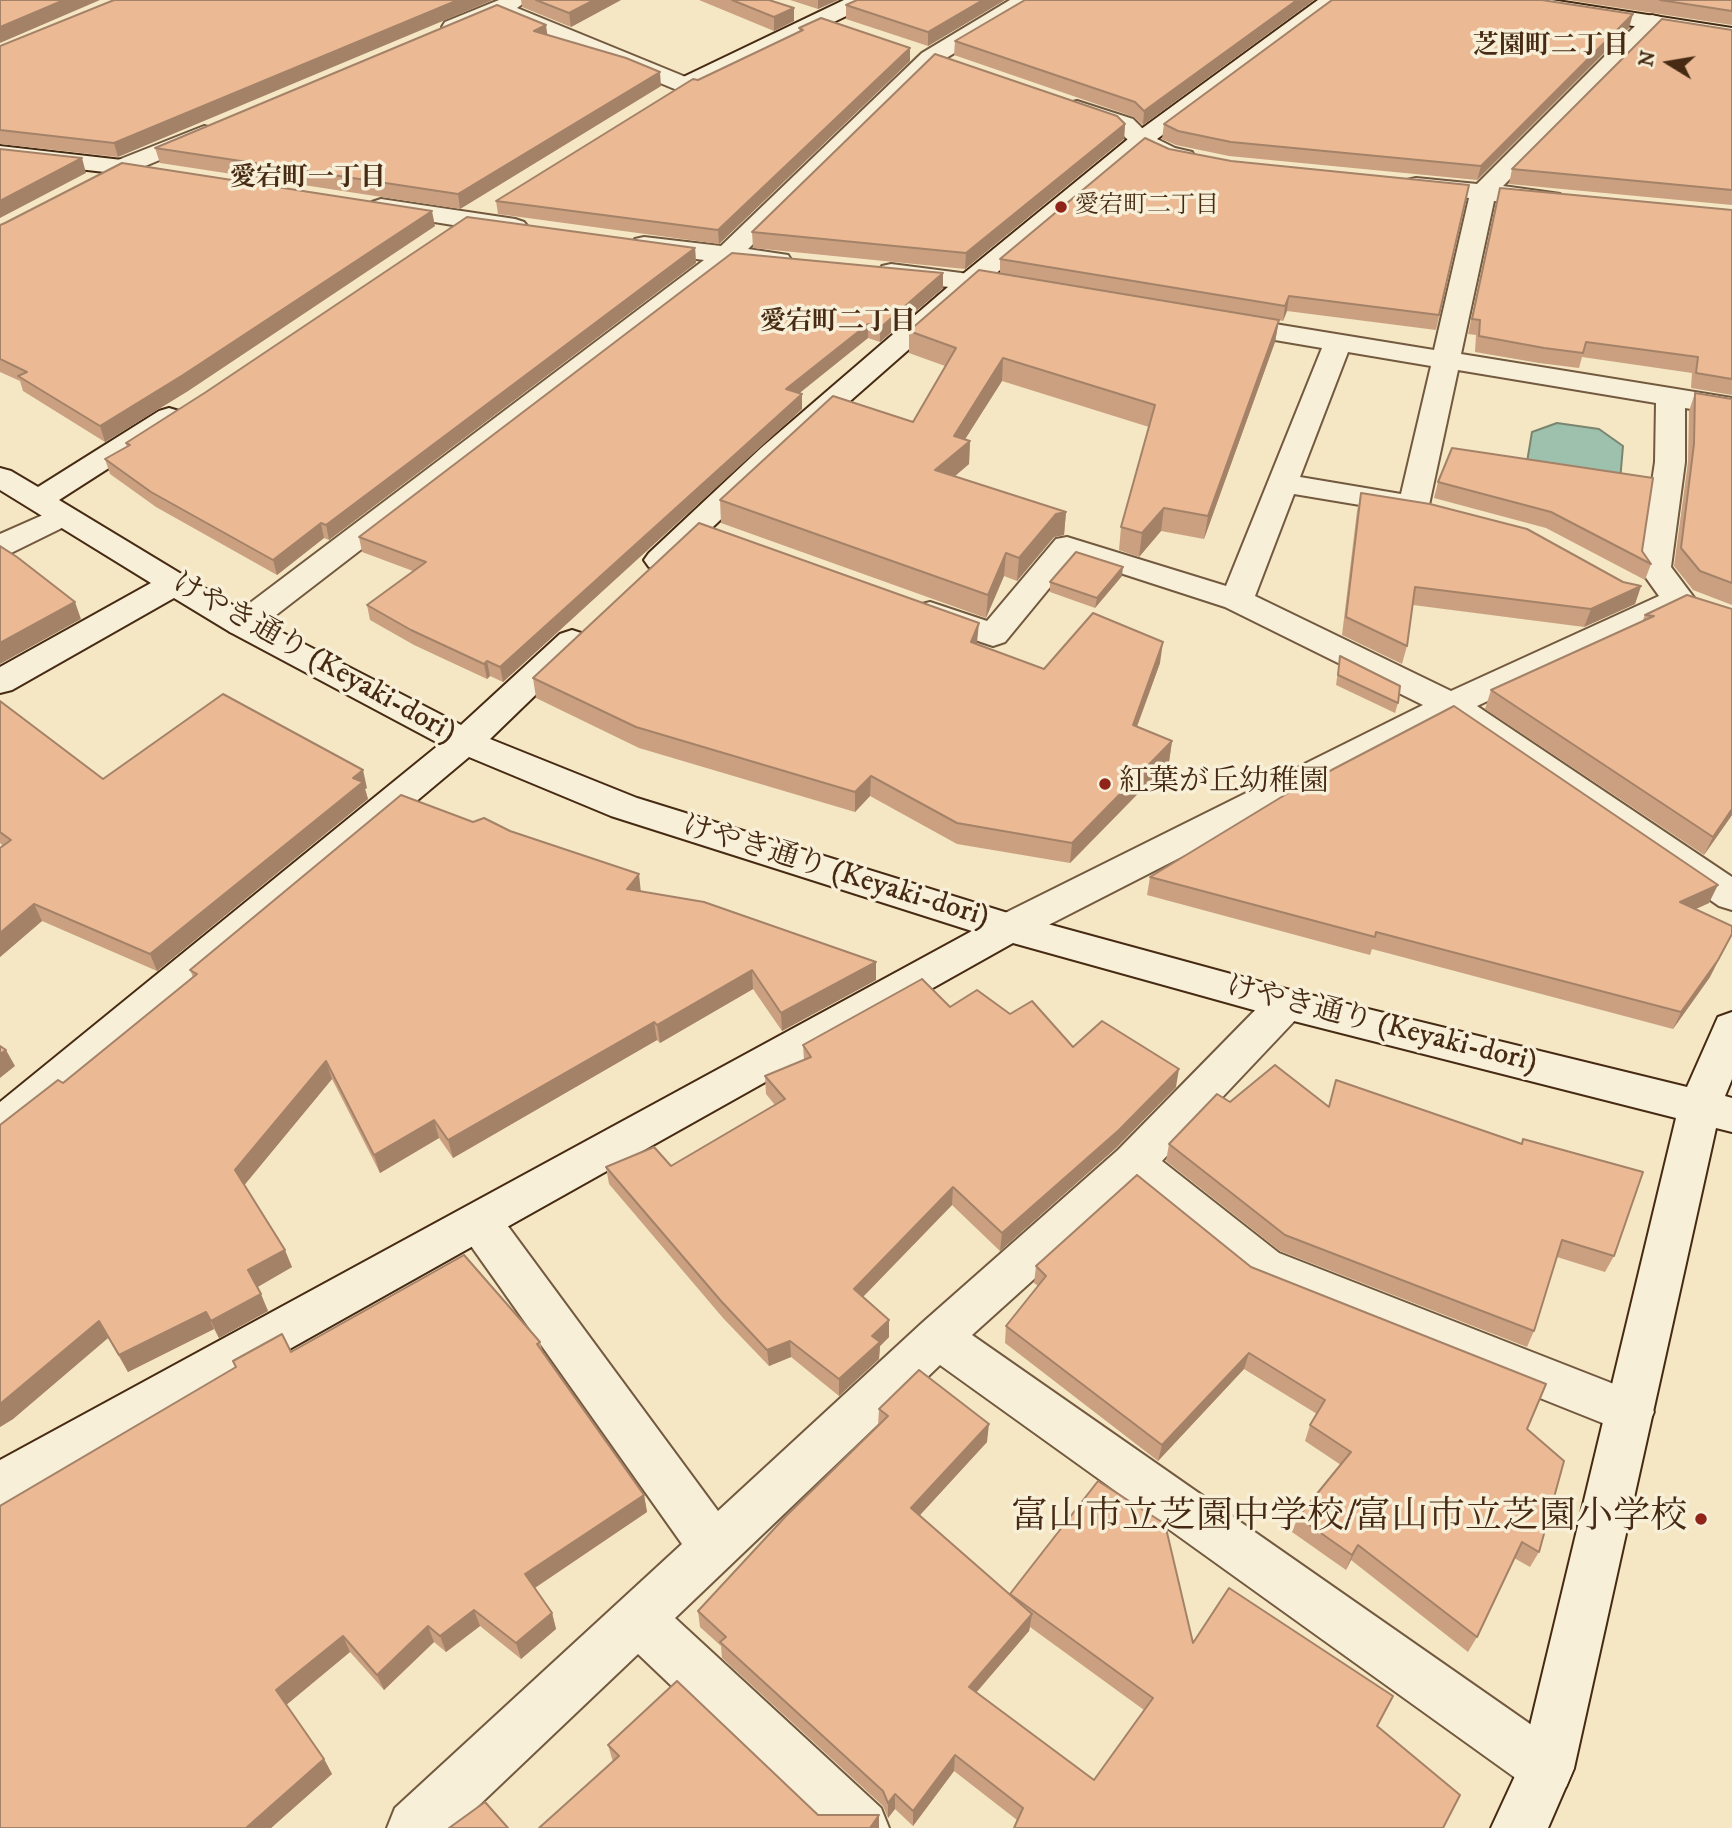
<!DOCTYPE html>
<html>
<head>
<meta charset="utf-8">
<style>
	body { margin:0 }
	#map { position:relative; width:1732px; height:1828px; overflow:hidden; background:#f5e7c3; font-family:"IM FELL DW Pica",serif }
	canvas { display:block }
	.north { position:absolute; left:1634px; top:28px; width:70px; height:70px; -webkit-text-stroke:5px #f8efd8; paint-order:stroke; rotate:281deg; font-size:19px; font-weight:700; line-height:28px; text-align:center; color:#462a13 }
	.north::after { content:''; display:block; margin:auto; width:24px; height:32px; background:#462a13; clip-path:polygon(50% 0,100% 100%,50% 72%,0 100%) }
</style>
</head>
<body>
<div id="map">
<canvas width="1732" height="1828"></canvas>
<div class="north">N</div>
</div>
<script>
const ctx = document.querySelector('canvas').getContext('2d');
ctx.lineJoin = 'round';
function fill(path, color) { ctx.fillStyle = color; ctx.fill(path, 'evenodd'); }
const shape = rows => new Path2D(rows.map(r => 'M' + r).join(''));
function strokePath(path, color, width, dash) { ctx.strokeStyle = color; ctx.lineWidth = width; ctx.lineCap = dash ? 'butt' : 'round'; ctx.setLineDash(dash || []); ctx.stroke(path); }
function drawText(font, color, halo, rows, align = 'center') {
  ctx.font = font + ' "IM FELL DW Pica","Noto Serif JP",serif'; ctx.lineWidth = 7; ctx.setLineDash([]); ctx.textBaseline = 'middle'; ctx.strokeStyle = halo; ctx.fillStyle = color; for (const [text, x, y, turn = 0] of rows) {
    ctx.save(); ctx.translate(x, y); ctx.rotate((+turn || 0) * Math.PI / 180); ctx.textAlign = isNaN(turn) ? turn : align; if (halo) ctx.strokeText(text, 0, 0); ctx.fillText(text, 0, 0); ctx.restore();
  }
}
const water = shape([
	[1557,423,1599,429,1623,446,1620,481,1526,468,1532,432,1557,423]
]);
fill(water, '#9dc1ad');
strokePath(water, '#7a856f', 2);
const street = shape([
	[499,0,528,0,517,8,693,80,696,85,693,90,685,92,677,90,499,16,453,34,445,32,442,27,445,22,499,0],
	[1010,0,1036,0,1033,5,938,63,748,249,788,255,792,261,788,267,779,269,733,263,254,632,242,635,230,632,225,625,230,618,704,260,635,251,631,245,635,239,644,237,721,246,922,53,1010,0],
	[1652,15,1660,17,1663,22,1660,27,1503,186,1560,194,1564,199,1560,204,1551,207,1494,201,1461,354,1732,398,1732,416,1685,408,1685,462,1671,567,1695,599,1691,606,1477,706,1732,877,1732,910,1719,906,1449,720,1023,938,1009,942,995,938,990,928,995,918,1423,705,1225,607,1074,558,1005,642,993,646,981,642,918,619,914,612,918,605,930,602,987,621,1056,539,1067,537,1226,586,1322,348,1216,330,1212,324,1216,318,1226,316,1434,350,1469,198,1416,192,1407,190,1404,185,1407,180,1416,178,1477,184,1644,17,1652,15],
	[1348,352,1431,366,1401,494,1300,477,1348,352],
	[1458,370,1656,403,1655,462,1639,568,1659,596,1451,691,1255,596,1294,494,1414,514,1425,512,1429,505,1458,370],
	[1077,101,1133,119,1149,135,1175,148,1192,152,1195,157,1192,162,1183,164,1159,159,1133,145,1117,129,1069,113,1065,108,1069,103,1077,101],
	[204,126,212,128,216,133,212,138,131,172,122,174,113,172,110,167,113,162,204,126],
	[381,199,515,219,524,222,528,227,524,232,515,235,372,212,368,207,372,202,381,199],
	[891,264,1008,279,1017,281,1021,287,1017,293,1008,295,882,278,878,272,882,266,891,264],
	[61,507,72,509,77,516,72,523,11,553,0,555,0,534,61,507],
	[1286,989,1300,993,1306,1004,1300,1015,1162,1161,1279,1253,1647,1397,1654,1412,1647,1427,1630,1434,1247,1281,1134,1189,972,1335,1566,1749,1574,1768,1566,1787,1547,1795,1528,1787,940,1365,675,1618,881,1808,889,1828,821,1828,638,1654,455,1828,387,1828,395,1808,682,1544,464,1236,458,1223,464,1210,480,1204,496,1210,718,1511,922,1323,1118,1150,1272,993,1286,989]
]);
const secondary = shape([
	[844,0,872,0,869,5,693,90,685,92,677,90,674,85,677,80,844,0],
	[1318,0,1343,0,1149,145,981,286,783,460,671,567,660,570,649,567,644,560,649,553,761,448,963,274,1133,135,1318,0],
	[1499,0,1551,0,1732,28,1732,42,1510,6,1502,5,1499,0],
	[0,146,122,160,131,162,134,167,131,172,122,174,0,160,0,146],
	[169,408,179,411,184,417,179,423,59,500,254,618,461,725,560,634,572,630,584,634,589,641,584,648,490,739,637,798,1011,914,1286,989,1687,1087,1718,1017,1732,1012,1732,1079,1725,1096,1732,1098,1732,1132,1716,1128,1574,1768,1548,1828,1491,1828,1521,1763,1676,1118,1286,1019,1013,943,17,1502,0,1509,0,1460,972,931,611,816,469,757,15,1138,0,1143,0,1102,440,744,230,632,174,598,12,690,0,693,0,667,151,583,0,490,0,468,11,471,38,487,159,411,169,408]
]);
strokePath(street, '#72593f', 4);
strokePath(secondary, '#462a13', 4);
fill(street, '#f8efd8');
fill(secondary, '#f8efd8');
fill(shape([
	[114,0,118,157,0,144,0,46],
	[521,0,621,0,571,27,522,7],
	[699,0,769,0,794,8,794,21,774,31],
	[790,0,838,0,818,9],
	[1005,0,928,46,846,19,846,5],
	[1314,0,1143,125,1134,117,954,55,955,41],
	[1568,0,1732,0,1732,25],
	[799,28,910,48,910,61,719,244,498,214,496,201,698,80,800,31],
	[1629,28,1477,180,1229,156,1176,145,1162,139,1164,124],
	[1732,30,1732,205,1509,184,1512,169],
	[661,86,460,209,160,163,155,148],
	[1125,124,1124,139,965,269,753,248,752,232],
	[1169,149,1231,161,1469,185,1436,330,1287,311,1283,321,1279,320,1275,342,1204,539,1161,531,1139,557,1119,550,1121,527,1149,427,1002,381,965,439,970,441,969,464,955,476,1066,512,1064,535,1054,537,1017,581,1004,576,986,618,721,523,720,500,913,422,945,366,909,353,909,331,1000,273,1000,259],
	[1496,203,1732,210,1732,395,1691,388,1692,373,1582,357,1579,368,1539,363,1475,352,1476,335,1468,334],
	[0,225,435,226,188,391,105,442,23,391,20,381,0,372],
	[695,248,696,263,329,540,324,538,277,575,156,507,110,474,105,459,127,447,126,443],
	[943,273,943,288,880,342,868,338,799,393,802,409,503,682,490,676,487,679,414,645,370,620,367,605,413,571,362,552,359,537],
	[1695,393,1732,399,1732,605,1693,590,1674,566,1688,462,1689,411],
	[1653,478,1642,551,1651,564,1645,580,1546,528,1434,498,1438,482],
	[1361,493,1623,582,1641,586,1635,604,1584,627,1413,605,1407,646,1402,664,1342,635,1357,511],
	[1122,576,1095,608,1050,592,1050,582],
	[1732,609,1732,815,1704,855,1485,709,1491,690,1642,622,1645,615],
	[977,644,1044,669,1160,663,1137,727,1172,741,1169,762,1070,863,957,844,870,796,855,812,639,748,536,698,533,678],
	[1340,656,1398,703,1395,713,1336,685],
	[0,701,103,779,367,788,365,789,368,799,157,971,42,921,0,957,0,848,3,846,0,843],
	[473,822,510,831,641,891,876,962,876,980,782,1031,753,989,660,1043,657,1040,453,1158,439,1138,380,1173,332,1079,244,1185,292,1267,257,1287,268,1311,219,1338,214,1329,128,1372,108,1338,13,1419,0,1427,0,1125,63,1083,193,977,190,970],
	[1150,877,1709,903,1695,909,1710,977,1673,1029,1372,949,1370,955,1147,895],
	[950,1007,1010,1014,1073,1047,1176,1087,1116,1148,1000,1251,952,1205,863,1297,889,1337,880,1346,879,1359,839,1396,791,1357,769,1366,723,1318,609,1184,606,1167,671,1166,775,1105,766,1094,765,1076,804,1060,803,1045],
	[1230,1102,1329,1106,1521,1144,1523,1139,1614,1256,1605,1272,1557,1257,1534,1331,1527,1347,1280,1251,1166,1161,1169,1144],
	[1036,1266,1251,1267,1527,1429,1539,1552,1530,1567,1514,1558,1477,1637,1468,1652,1351,1560,1346,1570,1292,1532,1298,1517,1341,1465,1305,1441,1310,1425,1317,1414,1244,1369,1158,1461,1005,1343,1006,1326,1038,1286,1034,1283],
	[540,1342,543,1353,644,1495,647,1512,535,1588,552,1613,556,1629,521,1659,480,1626,446,1652,434,1642,384,1690,350,1652,286,1705,324,1759,332,1774,271,1828,0,1828,236,1368,291,1352],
	[879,1409,987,1442,919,1516,1010,1595,1393,1696,1017,1820,954,1771,913,1826,895,1809,888,1818,883,1806,722,1658,721,1646,700,1627,698,1611,878,1426],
	[1030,1627,1144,1710,1094,1780,976,1693,1029,1631],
	[608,1745,818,1815,539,1828,613,1762]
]), '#caa080');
fill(shape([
	[64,0,100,0,0,43,0,27],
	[458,0,493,0,118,157,114,143],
	[594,0,621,0,571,27,569,13],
	[818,0,838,0,818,9],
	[983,0,1005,0,928,46,928,32],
	[1297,0,1314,0,1143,125,1144,111],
	[794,8,794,21,774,31,774,17],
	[1633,14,1629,28,1477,180,1481,166],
	[546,25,548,39,534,31],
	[910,48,910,61,719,244,718,230],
	[660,72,661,86,460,209,458,194],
	[1125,124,1124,139,965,269,966,253],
	[82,158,86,173,0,218,0,201],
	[432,211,435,226,188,391,105,442,100,426],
	[695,248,696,263,329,540,326,525],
	[943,273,943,288,880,342,880,328],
	[1289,296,1287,311,1283,321,1285,306],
	[1279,320,1275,342,1204,539,1208,516],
	[868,324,868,338,786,404,786,389],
	[1003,358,1002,381,957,452,970,441,969,464,935,493,935,470,954,436],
	[802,394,802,409,503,682,500,667],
	[1164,508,1161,531,1139,557,1142,533],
	[1066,512,1064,535,1054,537,1017,581,1019,558,1056,514],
	[321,523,324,538,277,575,273,560],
	[1006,553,1004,576,986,618,988,595],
	[1123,567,1122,576,1095,608,1097,598],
	[1641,586,1635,604,1584,627,1591,609],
	[75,602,81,619,0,664,0,643],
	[979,623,977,643,970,662,971,642],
	[1163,642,1160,663,1130,745,1133,725],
	[487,661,490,676,487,679,484,664],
	[1172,741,1169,762,1070,863,1072,843],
	[363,770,367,788,365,789,368,799,157,971,150,954],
	[871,776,870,796,855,812,855,792],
	[1732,809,1732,815,1704,855,1713,837],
	[639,874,641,893,627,889],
	[1718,885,1709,903,1672,920,1680,902],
	[34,904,42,921,0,957,0,933],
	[1732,934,1710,977,1673,1029,1681,1012],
	[876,962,876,980,782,1031,781,1013],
	[752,970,753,989,660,1043,657,1025],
	[654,1022,657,1040,453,1158,448,1140],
	[6,1050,15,1066,0,1078,0,1054],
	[326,1061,332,1079,242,1188,235,1170],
	[1179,1069,1176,1087,1116,1148,1000,1251,1002,1233],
	[434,1120,439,1138,380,1173,374,1155],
	[953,1187,952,1205,854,1306,854,1289],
	[285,1250,292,1267,256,1288,248,1270],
	[261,1294,268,1311,219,1338,211,1321],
	[206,1312,214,1329,128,1372,119,1355],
	[889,1320,889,1337,880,1346,879,1359,839,1396,839,1379,872,1336],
	[99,1321,108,1338,13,1419,0,1427,0,1404],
	[790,1341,791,1357,769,1366,767,1350],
	[1249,1353,1244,1369,1158,1461,1162,1445],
	[989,1424,987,1442,910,1526,911,1508],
	[644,1495,647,1512,530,1591,525,1574],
	[1358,1545,1351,1560,1346,1570,1352,1555],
	[474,1610,480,1626,446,1652,440,1636],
	[552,1613,556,1629,521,1659,516,1643],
	[1032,1614,1029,1631,967,1703,969,1687],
	[428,1626,434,1642,384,1690,377,1675],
	[343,1636,350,1652,285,1706,276,1690],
	[955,1755,954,1771,913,1826,913,1811],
	[324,1759,332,1774,271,1828,246,1828],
	[895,1794,895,1809,888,1818,888,1803],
	[879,1815,879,1828,870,1828]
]), '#a48268');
const building = shape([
	[0,0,64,0,0,27,0,0],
	[114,0,458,0,114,143,0,130,0,46,114,0],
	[536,0,594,0,569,13,536,0],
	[732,0,769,0,794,8,774,17,732,0],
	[857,0,983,0,928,32,846,5,857,0],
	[1025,0,1297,0,1144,111,1135,102,955,41,1025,0],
	[1332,0,1542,0,1633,14,1481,166,1231,142,1178,131,1164,124,1332,0],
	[1660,0,1732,0,1732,11,1660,0],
	[497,5,546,25,534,31,626,58,660,72,458,194,155,148,497,5],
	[821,18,910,48,718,230,496,201,693,79,698,80,803,30,799,28,821,18],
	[1662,19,1732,30,1732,190,1512,169,1662,19],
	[935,54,1117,116,1125,124,966,253,752,232,935,54],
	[1145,138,1169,149,1231,161,1469,185,1439,315,1289,296,1285,306,1000,259,1145,138],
	[0,149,82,158,0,201,0,149],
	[122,163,432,211,183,375,100,426,18,376,27,372,0,359,0,225,5,223,122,163],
	[1500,188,1732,210,1732,379,1696,373,1698,357,1586,342,1583,353,1544,348,1479,336,1480,320,1472,319,1500,188],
	[467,217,695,248,326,525,321,523,273,560,151,492,105,459,130,445,126,443,206,392,467,217],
	[732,253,943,273,880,328,868,324,786,389,802,394,500,667,487,661,484,664,411,630,367,605,426,562,359,537,732,253],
	[979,270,1279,320,1208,516,1164,508,1142,533,1121,527,1155,405,1003,358,954,436,970,441,935,470,1066,512,1056,514,1019,558,1006,553,988,595,720,500,833,396,913,422,956,348,909,331,979,270],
	[1695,393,1732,399,1732,583,1700,571,1681,548,1694,444,1695,393],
	[1452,448,1653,478,1642,551,1651,564,1551,512,1438,482,1452,448],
	[1361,493,1430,504,1527,529,1623,582,1641,586,1591,609,1415,587,1407,646,1346,617,1361,493],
	[699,523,979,623,971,642,1044,669,1093,613,1163,642,1133,725,1172,741,1072,843,957,823,871,776,855,792,636,727,533,678,699,523],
	[0,546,17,557,75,602,0,643,0,546],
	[1076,552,1123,567,1097,598,1050,582,1076,552],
	[1687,595,1732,609,1732,809,1713,837,1491,690,1654,616,1645,615,1687,595],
	[1340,656,1400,686,1398,703,1338,675,1340,656],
	[223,694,363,770,353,778,363,782,150,954,34,904,0,933,0,848,11,840,0,832,0,701,103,779,223,694],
	[1454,706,1718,885,1680,902,1732,926,1732,934,1718,960,1681,1012,1376,932,1375,937,1150,877,1316,776,1322,775,1454,706],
	[401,795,473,822,484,818,510,831,639,874,627,889,704,902,876,962,781,1013,752,970,657,1025,654,1022,448,1140,434,1120,374,1155,326,1061,235,1170,285,1250,248,1270,261,1294,211,1321,206,1312,119,1355,99,1321,0,1404,0,1125,58,1080,63,1083,197,974,190,970,401,795],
	[922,979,950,1007,977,990,1010,1014,1032,1001,1073,1047,1102,1021,1179,1069,1119,1130,1002,1233,953,1187,854,1289,889,1320,872,1336,880,1342,839,1379,790,1341,767,1350,721,1301,606,1167,654,1147,671,1166,785,1099,765,1076,811,1057,803,1045,922,979],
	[0,1046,6,1050,0,1054,0,1046],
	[1275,1065,1329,1107,1336,1080,1522,1144,1523,1139,1643,1172,1614,1256,1562,1240,1534,1331,1285,1235,1169,1144,1217,1094,1230,1102,1275,1065],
	[1137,1175,1251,1267,1546,1384,1527,1429,1564,1461,1539,1552,1522,1542,1477,1637,1358,1545,1352,1555,1298,1517,1351,1452,1310,1425,1325,1400,1249,1353,1162,1445,1006,1326,1046,1276,1036,1266,1137,1175],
	[464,1255,540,1342,537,1344,644,1495,525,1574,552,1613,516,1643,474,1610,440,1636,428,1626,377,1675,343,1636,276,1690,324,1759,246,1828,0,1828,0,1506,236,1367,233,1361,282,1334,291,1352,464,1255],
	[919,1370,989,1424,911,1508,1032,1614,969,1687,1094,1780,1153,1698,1010,1594,1098,1481,1165,1524,1193,1643,1229,1588,1393,1696,1377,1726,1460,1795,1443,1828,1014,1828,1023,1808,955,1755,913,1811,895,1794,888,1803,883,1791,720,1642,726,1637,698,1611,786,1516,888,1416,879,1409,919,1370],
	[677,1681,818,1815,879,1815,870,1828,539,1828,619,1756,608,1745,677,1681],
	[485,1802,508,1828,449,1828,485,1802]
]);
fill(building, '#ebba95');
strokePath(building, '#a48268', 2);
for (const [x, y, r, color] of [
	[1061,207,7,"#8f2418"],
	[1105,784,7,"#8f2418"],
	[1701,1519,7,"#8f2418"]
]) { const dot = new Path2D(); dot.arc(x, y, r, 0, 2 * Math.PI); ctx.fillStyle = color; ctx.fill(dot); strokePath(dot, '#f8efd8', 2.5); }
drawText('24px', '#462a13', '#f8efd8', [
	["愛宕町二丁目",1075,207]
], 'left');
drawText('bold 26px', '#462a13', '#f8efd8', [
	["芝園町二丁目",1551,48],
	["愛宕町一丁目",308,180],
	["愛宕町二丁目",838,324]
]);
drawText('30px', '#462a13', '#f8efd8', [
	["けやき通り (Keyaki-dori)",313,659,29],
	["けやき通り (Keyaki-dori)",835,873,17],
	["けやき通り (Keyaki-dori)",1381,1026,14]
]);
drawText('30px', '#462a13', '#f8efd8', [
	["紅葉が丘幼稚園",1119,784]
], 'left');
drawText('37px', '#462a13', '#f8efd8', [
	["富山市立芝園中学校/富山市立芝園小学校",1687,1519]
], 'right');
</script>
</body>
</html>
